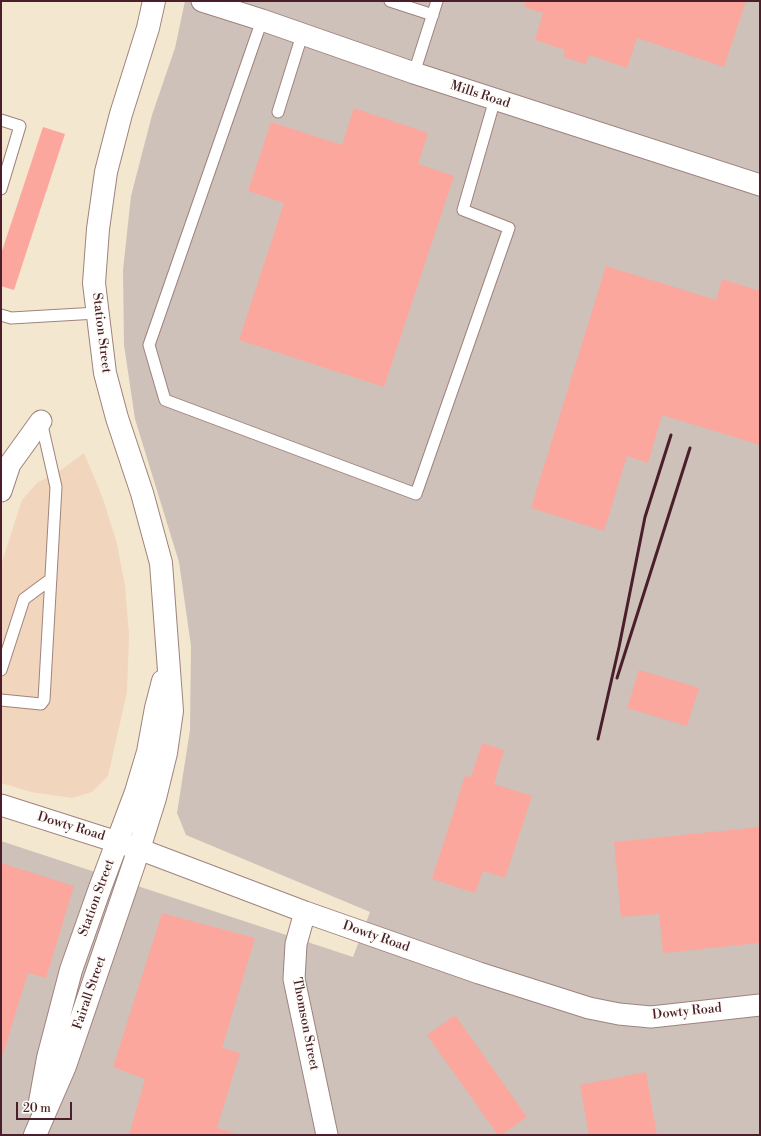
<!DOCTYPE html>
<html>
<head>
<meta charset="utf-8">
<style>
	body { margin:0 }
	#map { position:relative; width:761px; height:1136px; overflow:hidden; background:#f4e7cf; font-family:"Libre Bodoni",serif }
	canvas { display:block }
	.frame { position:absolute; inset:0; border:2px solid #4a1f2b; pointer-events:none }
	.scale { position:absolute; left:16px; top:1102px; width:56px; height:18px; box-sizing:border-box; border:2px solid #4a1f2b; border-top:0; padding-left:5px; font-size:12px; line-height:14px; white-space:nowrap; color:#4a1f2b; -webkit-text-stroke:3px #fdfcf7; paint-order:stroke }
</style>
</head>
<body>
<div id="map">
<canvas width="761" height="1136"></canvas>
<div class="frame"></div>
<div class="scale">20 m</div>
</div>
<script>
const ctx = document.querySelector('canvas').getContext('2d');
ctx.lineJoin = 'round';
function fill(path, color) { ctx.fillStyle = color; ctx.fill(path, 'evenodd'); }
const shape = rows => new Path2D(rows.map(r => 'M' + r).join(''));
function strokePath(path, color, width, dash) { ctx.strokeStyle = color; ctx.lineWidth = width; ctx.lineCap = dash ? 'butt' : 'round'; ctx.setLineDash(dash || []); ctx.stroke(path); }
function drawText(font, color, halo, rows, align = 'center') {
  ctx.font = font + ' "Libre Bodoni",serif'; ctx.lineWidth = 3; ctx.setLineDash([]); ctx.textBaseline = 'middle'; ctx.strokeStyle = halo; ctx.fillStyle = color; for (const [text, x, y, turn = 0] of rows) {
    ctx.save(); ctx.translate(x, y); ctx.rotate((+turn || 0) * Math.PI / 180); ctx.textAlign = isNaN(turn) ? turn : align; if (halo) ctx.strokeText(text, 0, 0); ctx.fillText(text, 0, 0); ctx.restore();
  }
}
fill(shape([
	[84,453,102,496,116,540,125,585,129,635,127,692,108,776,92,792,72,798,31,792,1,783,1,565,22,500,37,483,61,470]
]), '#f1d5bd');
fill(shape([
	[185,1,760,1,760,1135,1,1135,1,841,353,957,370,912,186,835,177,813,190,730,191,646,179,562,135,419,124,345,123,270,131,196,152,115,175,48]
]), '#cec1ba');
fill(shape([
	[526,1,746,1,724,67,637,38,627,68,589,55,586,64,563,57,565,50,535,40,543,13,524,7],
	[354,108,428,133,418,164,454,176,384,387,239,340,284,203,248,191,271,122,342,145],
	[43,127,65,134,14,290,1,286,1,254],
	[606,266,716,300,722,279,760,291,760,445,662,415,648,463,627,456,604,531,531,508],
	[639,670,699,688,687,726,627,708],
	[482,743,504,750,494,784,532,796,505,878,483,871,475,893,432,879,465,776,471,777],
	[760,827,760,943,663,953,659,914,621,917,614,842],
	[1,863,74,886,46,978,28,973,3,1054,1,1053],
	[162,913,255,938,222,1048,240,1053,217,1128,242,1135,129,1135,145,1079,113,1067],
	[455,1015,527,1117,501,1135,498,1135,427,1035],
	[646,1072,657,1135,589,1135,580,1085]
]), '#fca79d');
const service = shape([
	[390,1,433,15],
	[262,20,149,345,165,400,416,494,509,228,463,210,495,99],
	[414,73,437,1],
	[278,112,302,35],
	[1,120,20,126,1,189],
	[1,315,11,318,97,313],
	[1,670,24,599,51,579],
	[1,700,41,704,44,700,56,487,41,421]
]);
const minor = shape([
	[202,1,262,20,414,73,760,185],
	[1,491,10,464,41,421],
	[1,805,139,849,305,912,479,973,589,1008,619,1014,651,1017,760,1005],
	[305,912,296,944,294,979,327,1135]
]);
const tertiary = shape([
	[40,1102,48,1058,71,970,100,888,136,792,148,752,156,708,163,681],
	[35,1135,65,1066,139,849,155,798,166,753,172,711,161,563,142,493,117,418,105,373,94,283,98,229,106,172,121,114,148,28,154,1]
]);
strokePath(service, '#9f837d', 13);
strokePath(minor, '#9f837d', 23);
strokePath(tertiary, '#9f837d', 24);
strokePath(service, '#fff', 11);
strokePath(minor, '#fff', 21);
strokePath(tertiary, '#fff', 22);
strokePath(shape([
	[617,678,690,448],
	[598,739,619,647,645,517,671,435]
]), '#4a1f2b', 3);
drawText('13px', '#4a1f2b', '#fdfcf7', [
	["Mills Road",480,95,18],
	["Station Street",101,333,83],
	["Dowty Road",71,827,17],
	["Station Street",97,898,-70],
	["Dowty Road",376,937,19],
	["Fairall Street",90,993,-71],
	["Dowty Road",687,1012,-6],
	["Thomson Street",305,1024,79]
]);
</script>
</body>
</html>
